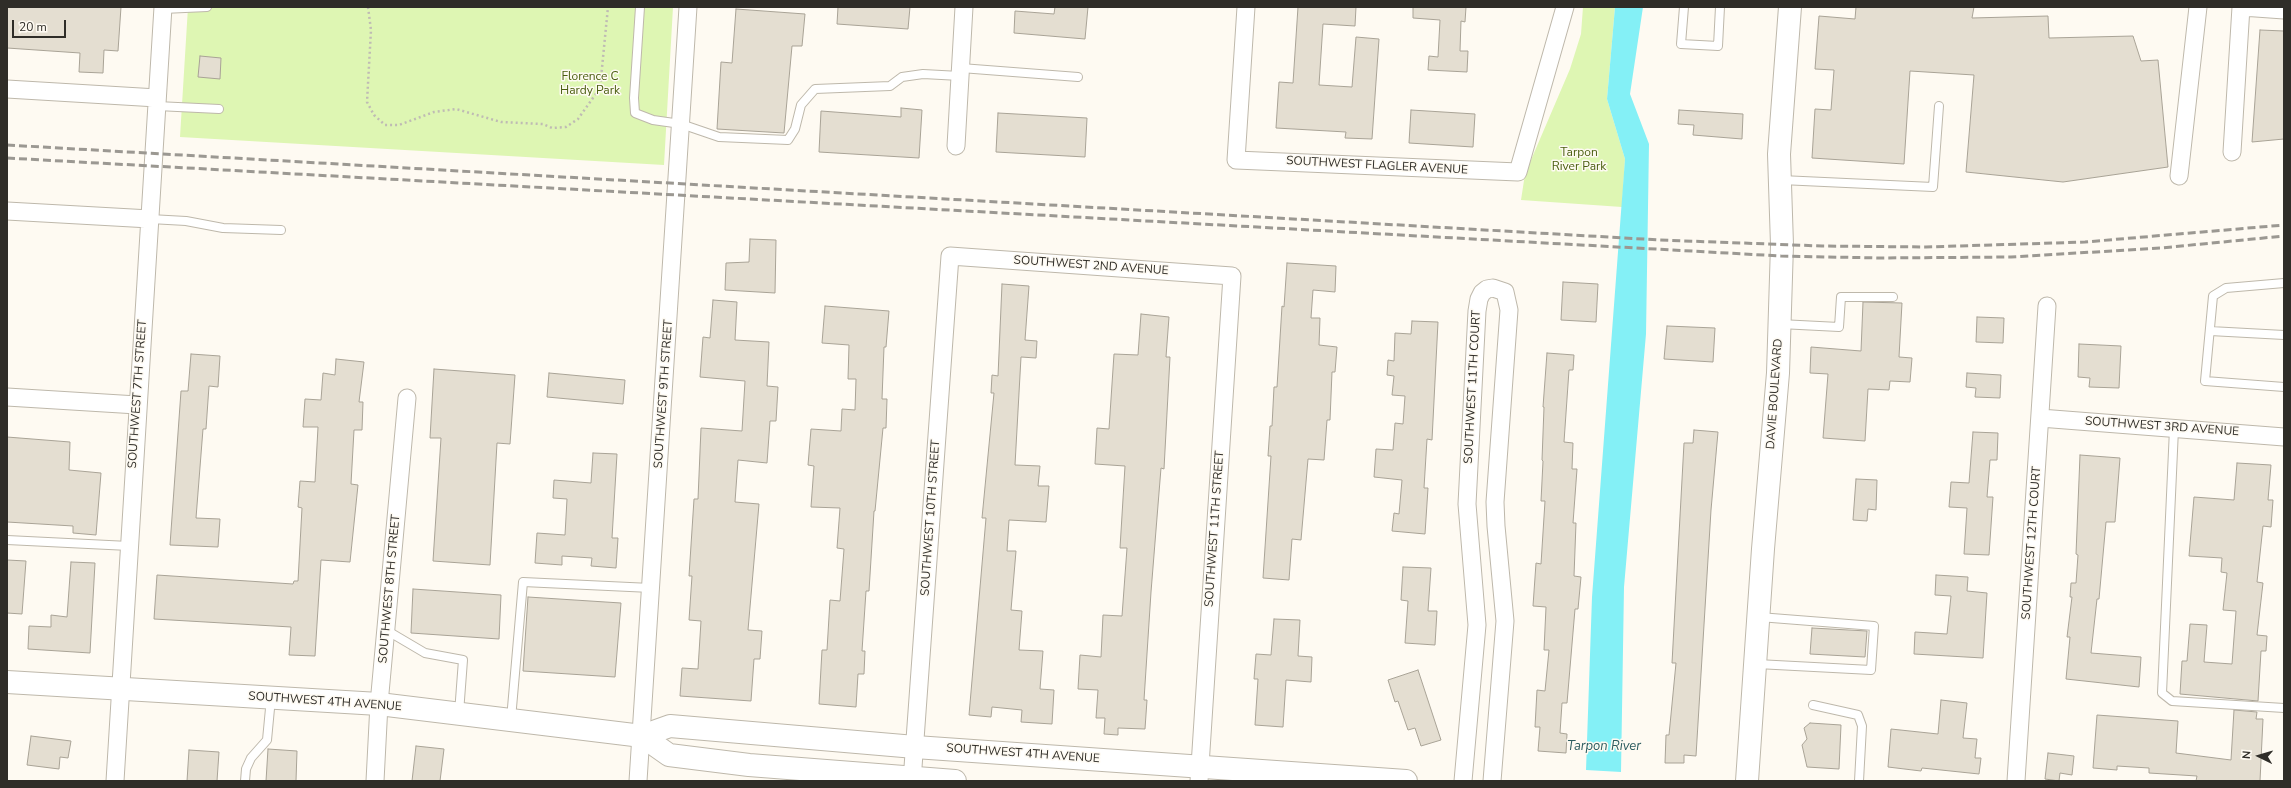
<!DOCTYPE html>
<html>
<head>
<meta charset="utf-8">
<style>
	body { margin:0 }
	#map { position:relative; width:2291px; height:788px; overflow:hidden; background:#fefaf2; font-family:"Nunito Sans",sans-serif }
	canvas { display:block }
	.frame { position:absolute; inset:0; border:8px solid #2f2d28; pointer-events:none }
	.north { position:absolute; left:2239px; top:736px; width:40px; height:40px; -webkit-text-stroke:3px #fefaf2; paint-order:stroke; rotate:275deg; font-size:11px; font-weight:700; line-height:16px; text-align:center; color:#2f2d28 }
	.north::after { content:''; display:block; margin:auto; width:14px; height:18px; background:#2f2d28; clip-path:polygon(50% 0,100% 100%,50% 72%,0 100%) }
	.scale { position:absolute; left:12px; top:20px; width:54px; height:18px; box-sizing:border-box; border:2px solid #2f2d28; border-top:0; padding-left:5px; font-size:12px; line-height:14px; white-space:nowrap; color:#2f2d28; -webkit-text-stroke:3px #fefaf2; paint-order:stroke }
</style>
</head>
<body>
<div id="map">
<canvas width="2291" height="788"></canvas>
<div class="frame"></div>
<div class="north">N</div>
<div class="scale">20 m</div>
</div>
<script>
const ctx = document.querySelector('canvas').getContext('2d');
ctx.lineJoin = 'round';
function fill(path, color) { ctx.fillStyle = color; ctx.fill(path, 'evenodd'); }
const shape = rows => new Path2D(rows.map(r => 'M' + r).join(''));
function strokePath(path, color, width, dash) { ctx.strokeStyle = color; ctx.lineWidth = width; ctx.lineCap = dash ? 'butt' : 'round'; ctx.setLineDash(dash || []); ctx.stroke(path); }
function drawText(font, color, halo, rows, align = 'center') {
  ctx.font = font + ' "Nunito Sans",sans-serif'; ctx.lineWidth = 3; ctx.setLineDash([]); ctx.textBaseline = 'middle'; ctx.strokeStyle = halo; ctx.fillStyle = color; for (const [text, x, y, turn = 0] of rows) {
    ctx.save(); ctx.translate(x, y); ctx.rotate((+turn || 0) * Math.PI / 180); ctx.textAlign = isNaN(turn) ? turn : align; if (halo) ctx.strokeText(text, 0, 0); ctx.fillText(text, 0, 0); ctx.restore();
  }
}
fill(shape([
	[188,7,673,7,664,165,180,137],
	[1583,7,1615,7,1607,99,1625,159,1622,207,1521,200,1525,174,1570,69,1581,34]
]), '#def6b3');
fill(shape([
	[1615,7,1643,7,1630,94,1649,144,1646,334,1624,587,1621,772,1586,770,1592,597,1625,159,1607,99]
]), '#84f0f6');
const building = shape([
	[7,7,121,7,118,51,104,50,103,73,79,72,80,53,7,48,7,7],
	[838,7,910,7,908,29,837,24,838,7],
	[1055,7,1088,7,1085,39,1014,33,1015,11,1054,14,1055,7],
	[1298,7,1356,7,1355,26,1323,24,1319,85,1352,87,1356,37,1379,39,1372,139,1345,138,1346,132,1276,128,1279,82,1293,83,1298,7],
	[1413,7,1466,7,1465,22,1461,21,1460,51,1468,51,1467,72,1428,70,1429,56,1438,57,1440,20,1413,18,1413,7],
	[1856,7,1974,7,1972,18,2048,16,2049,38,2133,36,2141,61,2158,60,2168,167,2063,182,1966,172,1974,75,1910,71,1904,164,1812,158,1815,109,1831,110,1834,70,1815,69,1819,16,1855,19,1856,7],
	[736,9,805,14,802,46,792,46,784,133,717,129,721,62,732,63,736,9],
	[2260,30,2284,31,2284,139,2252,142,2260,30],
	[200,56,221,58,220,79,198,77,200,56],
	[901,108,922,110,919,158,819,152,821,111,901,117,901,108],
	[1411,110,1475,114,1473,147,1409,143,1411,110],
	[1679,110,1743,114,1742,139,1693,135,1694,125,1678,124,1679,110],
	[998,113,1087,118,1085,157,996,152,998,113],
	[750,239,776,240,775,293,725,290,726,263,749,262,750,239],
	[1287,263,1336,266,1335,292,1313,290,1311,318,1320,318,1319,345,1337,347,1335,372,1332,372,1330,420,1327,420,1324,460,1308,459,1301,540,1292,539,1289,580,1263,578,1271,456,1268,456,1270,426,1272,426,1274,387,1277,387,1282,306,1284,307,1287,263],
	[1563,282,1598,284,1596,322,1561,320,1563,282],
	[1002,284,1029,286,1025,340,1037,341,1036,358,1021,357,1015,465,1040,466,1038,486,1049,486,1046,522,1009,520,1007,551,1016,551,1011,610,1022,611,1019,650,1043,651,1040,689,1054,690,1052,724,1021,722,1022,710,992,707,991,717,969,715,986,518,982,518,994,393,991,393,992,375,998,376,1002,284],
	[713,300,737,302,735,340,769,342,767,386,778,387,776,421,770,421,767,463,738,460,735,502,759,504,748,630,762,631,760,659,754,659,751,701,680,696,682,668,698,669,701,621,689,620,692,576,689,576,694,499,698,499,701,428,742,431,745,381,700,377,703,337,710,338,713,300],
	[1863,302,1902,303,1899,357,1912,358,1910,382,1890,381,1889,390,1868,389,1865,441,1823,438,1828,374,1810,373,1811,347,1861,351,1863,302],
	[825,306,889,311,886,347,884,347,882,399,887,399,886,428,883,428,875,511,874,511,869,591,866,591,862,651,865,651,864,674,858,674,856,707,819,704,822,650,827,650,830,600,840,601,844,549,837,548,840,508,811,507,814,466,808,465,811,429,841,431,842,409,855,410,856,379,848,379,849,345,822,343,825,306],
	[1141,314,1169,317,1166,357,1170,357,1164,469,1161,468,1151,592,1144,700,1147,700,1145,729,1118,728,1118,735,1104,734,1105,718,1096,718,1098,690,1078,689,1080,655,1101,657,1103,615,1122,616,1127,548,1120,548,1125,466,1095,464,1097,428,1109,429,1114,354,1138,355,1141,314],
	[1977,317,2004,318,2003,343,1976,342,1977,317],
	[1412,321,1438,322,1432,440,1427,439,1424,488,1428,488,1425,534,1392,531,1394,513,1399,514,1402,480,1374,477,1376,449,1393,450,1395,423,1403,424,1405,396,1392,395,1394,376,1387,375,1388,360,1394,361,1395,333,1411,334,1412,321],
	[1667,326,1715,328,1713,362,1664,359,1667,326],
	[2079,344,2121,346,2119,388,2089,387,2090,378,2078,377,2079,344],
	[1547,353,1574,355,1573,370,1569,370,1564,442,1573,443,1572,469,1577,469,1573,523,1576,523,1574,576,1581,577,1578,609,1575,609,1567,703,1562,703,1560,733,1567,734,1566,753,1538,751,1540,727,1535,727,1537,690,1545,691,1549,650,1544,650,1546,607,1533,606,1536,563,1541,564,1545,501,1541,501,1543,461,1542,460,1544,407,1543,407,1547,353],
	[191,354,220,356,218,387,209,386,206,429,203,429,196,518,220,519,218,547,170,545,181,391,188,391,191,354],
	[336,359,364,362,359,402,363,402,362,430,354,430,351,484,358,485,350,562,321,560,315,656,289,655,291,627,154,619,157,575,293,584,294,581,298,581,302,508,298,507,300,481,315,482,318,427,303,427,305,399,321,400,323,373,335,375,336,359],
	[434,369,515,375,510,444,497,443,490,565,433,561,441,438,430,438,434,369],
	[549,373,625,380,623,404,547,397,549,373],
	[1967,373,2001,375,2000,398,1975,397,1976,388,1966,387,1967,373],
	[1694,430,1718,432,1711,510,1696,756,1684,755,1684,763,1665,763,1666,735,1669,735,1676,663,1672,663,1684,443,1693,443,1694,430],
	[1973,432,1998,433,1997,460,1990,460,1987,497,1993,497,1989,555,1964,554,1967,508,1949,507,1951,482,1969,483,1973,432],
	[7,437,70,442,69,470,101,473,96,535,73,533,73,526,7,522,7,437],
	[593,453,617,454,612,538,618,538,616,568,591,566,592,558,562,556,562,565,535,563,537,533,565,535,567,499,553,498,554,480,591,483,593,453],
	[2080,455,2120,458,2115,522,2106,522,2099,599,2097,599,2091,653,2141,657,2139,687,2066,679,2070,637,2067,637,2072,597,2070,597,2071,583,2076,583,2078,555,2076,554,2080,455],
	[2237,463,2271,465,2268,500,2273,500,2271,527,2263,526,2257,582,2263,583,2257,635,2267,636,2266,651,2261,651,2258,701,2180,694,2182,661,2187,661,2190,624,2207,625,2204,662,2232,664,2236,611,2223,610,2227,573,2221,572,2222,558,2189,556,2194,497,2234,500,2237,463],
	[1856,479,1877,480,1876,510,1868,509,1867,521,1853,520,1856,479],
	[7,560,26,561,22,614,7,613,7,560],
	[71,562,95,563,90,653,28,649,29,626,51,627,51,615,67,617,71,562],
	[1403,567,1431,568,1428,611,1437,611,1435,645,1405,643,1408,601,1401,600,1403,567],
	[1936,575,1968,577,1967,591,1987,593,1983,658,1914,654,1915,632,1947,634,1951,596,1935,595,1936,575],
	[413,589,501,595,499,639,411,633,413,589],
	[528,597,621,603,615,677,523,671,528,597],
	[1274,619,1300,620,1298,656,1312,657,1311,682,1286,680,1283,727,1255,725,1258,679,1254,679,1256,654,1271,655,1274,619],
	[1812,628,1867,631,1865,657,1810,654,1812,628],
	[1418,670,1441,740,1421,746,1415,728,1408,730,1398,701,1395,702,1388,680,1418,670],
	[1941,700,1967,703,1963,738,1977,739,1975,758,1981,758,1979,774,1922,768,1921,771,1888,767,1891,729,1938,734,1941,700],
	[2234,710,2257,712,2256,719,2263,719,2260,781,2196,781,2197,776,2149,773,2149,768,2117,766,2117,770,2093,768,2097,715,2178,721,2176,753,2231,760,2234,710],
	[1810,723,1841,725,1839,769,1807,767,1802,745,1807,739,1804,728,1810,723],
	[31,736,71,741,68,758,60,757,59,769,27,765,31,736],
	[416,746,444,749,440,781,412,781,416,746],
	[268,749,297,751,296,781,266,781,268,749],
	[189,750,219,752,217,781,187,781,189,750],
	[2048,753,2074,756,2072,775,2060,773,2059,781,2045,779,2048,753]
]);
fill(building, '#e4ded1');
strokePath(building, '#a9a396', 1);
const service = shape([
	[640,7,634,98,635,113,653,120,681,124,719,137,788,140,795,129,801,105,815,89,890,86,902,77,923,74,960,76],
	[1684,7,1681,44,1718,46,1720,7],
	[163,9,207,7],
	[961,68,1078,77],
	[157,106,219,109],
	[1781,180,1933,187,1939,106],
	[150,219,186,221,223,228,281,230],
	[2284,283,2226,288,2213,296,2205,381,2284,387],
	[1780,324,1839,327,1841,297,1893,297],
	[2210,331,2284,335],
	[2174,429,2162,693,2172,701,2284,708],
	[7,540,129,546],
	[386,630,425,653,463,660,459,713],
	[1757,664,1871,670,1874,626,1759,617],
	[1813,705,1858,715,1862,726,1859,781],
	[511,719,523,582,651,588],
	[245,781,246,769,251,758,267,740,271,698]
]);
const minor = shape([
	[1246,7,1236,160,1518,172,1565,7],
	[2242,7,2284,10],
	[7,89,157,98],
	[956,146,964,7],
	[2232,152,2241,7],
	[2179,176,2198,7],
	[7,211,150,219],
	[7,397,137,405],
	[2040,418,2284,437],
	[115,781,163,7],
	[375,781,379,704,407,398],
	[638,781,688,7],
	[912,781,950,256,1232,276,1199,781],
	[1463,781,1477,625,1467,504,1477,311,1479,299,1482,293,1487,289,1493,288,1505,292,1509,310,1495,502,1496,526,1505,621,1492,781],
	[2016,781,2047,306]
]);
const secondary = shape([
	[7,682,379,704,642,736,670,726,915,747,1406,781],
	[642,736,669,755,749,765,955,781],
	[1747,781,1763,549,1778,373,1782,245,1779,154,1790,7]
]);
strokePath(service, '#beb8ab', 10);
strokePath(minor, '#beb8ab', 19);
strokePath(secondary, '#beb8ab', 24);
strokePath(shape([
	[368,7,371,30,367,102,374,115,385,125,399,125,434,112,456,109,501,122,543,124,552,128,566,127,578,119,600,88,608,7]
]), '#bfbbb4', 2.5, [2, 3]);
strokePath(service, '#fff', 8);
strokePath(minor, '#fff', 17);
strokePath(secondary, '#fff', 22);
strokePath(shape([
	[7,145,1660,240,1822,246,1926,247,2085,242,2284,225],
	[7,158,1781,256,1879,258,2011,257,2161,248,2284,236]
]), '#9b9892', 3, [8, 4]);
drawText('12px', '#4a5e0f', '#fefaf2', [
	["Florence C",590,77],
	["Hardy Park",590,91],
	["Tarpon",1579,153],
	["River Park",1579,167]
]);
drawText('12px', '#2f2d28', '#fefaf2', [
	["SOUTHWEST FLAGLER AVENUE",1377,166,3],
	["SOUTHWEST 2ND AVENUE",1091,266,4],
	["SOUTHWEST 11TH COURT",1473,387,-87],
	["SOUTHWEST 7TH STREET",138,394,-86],
	["SOUTHWEST 9TH STREET",664,394,-86],
	["DAVIE BOULEVARD",1775,394,-86],
	["SOUTHWEST 3RD AVENUE",2162,427,4],
	["SOUTHWEST 10TH STREET",931,518,-86],
	["SOUTHWEST 11TH STREET",1215,529,-86],
	["SOUTHWEST 12TH COURT",2032,543,-86],
	["SOUTHWEST 8TH STREET",390,589,-85],
	["SOUTHWEST 4TH AVENUE",325,702,4],
	["SOUTHWEST 4TH AVENUE",1023,754,4]
]);
drawText('italic 13px', '#2e5d60', '#fefaf2', [
	["Tarpon River",1604,747]
]);
</script>
</body>
</html>
